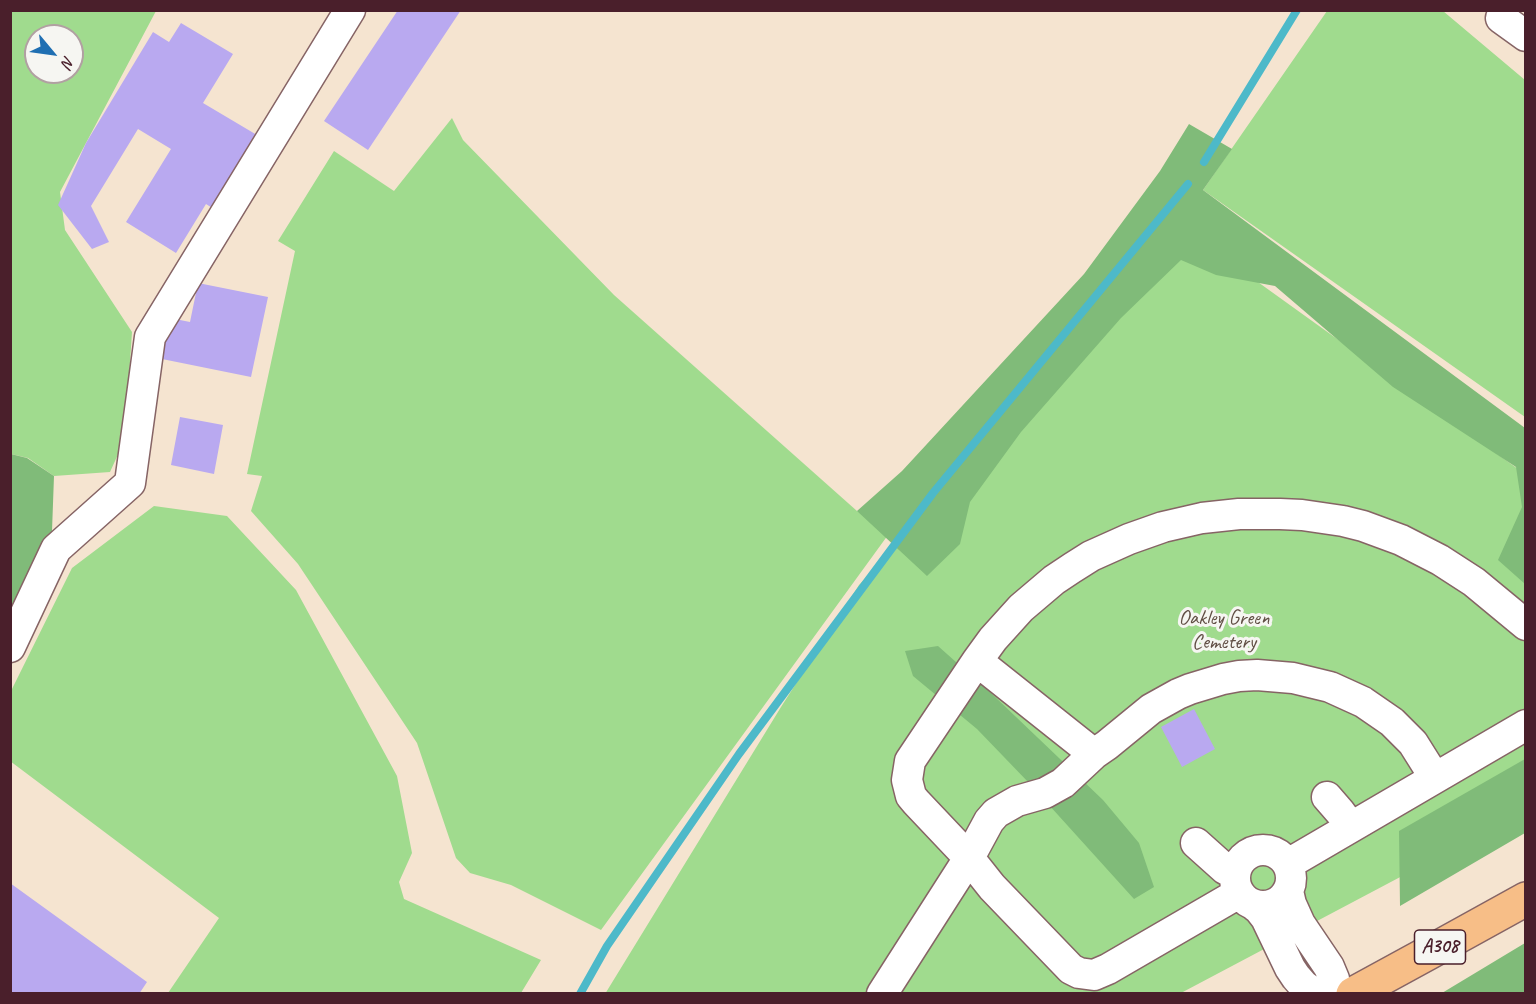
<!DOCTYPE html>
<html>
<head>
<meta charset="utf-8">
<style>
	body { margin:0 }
	#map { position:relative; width:1536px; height:1004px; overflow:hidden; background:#f5e4d0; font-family:Caveat,sans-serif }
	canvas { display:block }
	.frame { position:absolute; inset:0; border:12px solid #4a1f2b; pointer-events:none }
	.north { position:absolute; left:24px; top:24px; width:60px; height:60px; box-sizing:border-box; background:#f6f6f2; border:2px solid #b1a0a2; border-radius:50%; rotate:119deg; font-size:16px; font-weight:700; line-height:24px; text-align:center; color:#4a1f2b }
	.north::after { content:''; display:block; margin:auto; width:21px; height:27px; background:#1f6fb2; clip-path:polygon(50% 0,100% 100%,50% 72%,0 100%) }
</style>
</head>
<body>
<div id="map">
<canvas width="1536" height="1004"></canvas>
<div class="frame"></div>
<div class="north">N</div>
</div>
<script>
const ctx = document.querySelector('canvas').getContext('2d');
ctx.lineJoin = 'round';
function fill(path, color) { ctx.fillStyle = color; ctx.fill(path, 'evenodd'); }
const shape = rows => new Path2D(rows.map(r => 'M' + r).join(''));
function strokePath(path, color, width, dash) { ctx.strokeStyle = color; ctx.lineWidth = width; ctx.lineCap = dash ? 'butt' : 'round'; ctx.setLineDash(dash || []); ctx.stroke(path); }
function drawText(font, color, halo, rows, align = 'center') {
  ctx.font = font + ' Caveat,sans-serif'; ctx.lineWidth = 6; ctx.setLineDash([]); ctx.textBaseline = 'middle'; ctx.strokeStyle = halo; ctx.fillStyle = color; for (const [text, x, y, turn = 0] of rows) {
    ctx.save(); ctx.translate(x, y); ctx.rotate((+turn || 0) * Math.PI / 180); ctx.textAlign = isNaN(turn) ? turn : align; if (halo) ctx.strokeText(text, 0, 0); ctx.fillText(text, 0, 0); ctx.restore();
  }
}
fill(shape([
	[11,11,156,11,60,192,65,230,132,332,125,439,110,472,54,476,28,458,11,454],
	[36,36,72,36,72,72,36,72],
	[1327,11,1443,11,1525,80,1525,417,1203,190],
	[452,118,463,140,614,295,857,511,896,524,601,930,511,885,470,873,456,858,417,743,298,564,251,511,262,476,247,474,295,251,278,241,334,151,394,191],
	[1173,221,1525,474,1525,811,1181,993,605,994,781,707,859,585,992,439],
	[154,506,227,516,296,590,397,776,412,853,399,882,404,899,541,960,521,993,168,993,219,918,10,761,11,691,72,568]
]), '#a0db8e');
fill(shape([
	[1189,124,1232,149,1203,190,1525,428,1525,584,1498,560,1522,507,1516,467,1393,387,1275,286,1216,275,1181,260,1121,318,1021,432,970,502,960,544,927,576,857,511,902,471,1084,274,1160,171],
	[11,454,27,458,54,476,52,531,11,628],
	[938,646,993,695,1103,800,1139,843,1154,887,1134,899,1030,784,977,729,913,676,905,651],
	[1525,759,1525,833,1400,906,1399,831],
	[1525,943,1525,993,1442,993]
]), '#80bb79');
strokePath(shape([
	[1204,162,1297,10],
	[580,994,607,946,739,754,933,493,1188,184]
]), '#4db9c9', 8);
fill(shape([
	[398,10,461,10,368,150,324,121],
	[181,23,233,54,203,103,262,138,217,211,206,204,176,253,126,222,171,149,138,129,91,206,109,242,92,249,58,205,86,143,153,32,169,42],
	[198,283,268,297,251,377,162,359,170,318,190,322],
	[180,417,223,425,214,474,171,465],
	[1194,709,1215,749,1182,767,1161,727],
	[10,883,147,982,139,994,10,994]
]), '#b9a9f0');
const minor = shape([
	[1501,18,1526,36],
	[10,647,56,549,130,483,150,337,350,10],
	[977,661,1094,754],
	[1327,797,1340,812,1351,827],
	[1196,843,1225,869,1234,874],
	'1235 878a28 28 0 1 1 56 0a28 28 0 1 1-56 0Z',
	[1288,864,1526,725],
	[1288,891,1291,904,1300,924,1329,967,1334,979,1336,994],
	[1239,893,1108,969,1094,975,1079,973,1071,969,992,887,969,858,916,802,911,796,907,780,910,761,977,661,993,639,1021,608,1054,580,1072,568,1091,556,1129,539,1163,527,1202,518,1239,514,1280,514,1302,515,1343,521,1363,526,1401,540,1440,560,1474,582,1526,625],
	[1255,906,1259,909,1266,918,1290,968,1296,977,1303,985,1315,994],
	[882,994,969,858,989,821,996,813,1017,801,1045,793,1063,783,1094,754,1107,745,1151,709,1178,694,1190,689,1223,679,1239,676,1257,675,1293,678,1330,687,1363,702,1392,722,1413,743,1435,778]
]);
const major = shape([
	[1353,994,1430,952,1526,899]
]);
strokePath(minor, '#866465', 33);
strokePath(major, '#866465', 36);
strokePath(minor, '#fff', 30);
strokePath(major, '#f7be87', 33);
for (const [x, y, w] of [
	[1440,947,51]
]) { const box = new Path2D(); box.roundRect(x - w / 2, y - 17, w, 34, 4.5); ctx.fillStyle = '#f6f6f2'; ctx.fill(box); strokePath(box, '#4a1f2b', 1.5); }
drawText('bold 20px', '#4a1f2b', null, [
	["A308",1440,947]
]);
drawText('21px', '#604e44', '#f6f6f2', [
	["Oakley Green",1224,618],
	["Cemetery",1224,642]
]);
</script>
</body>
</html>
